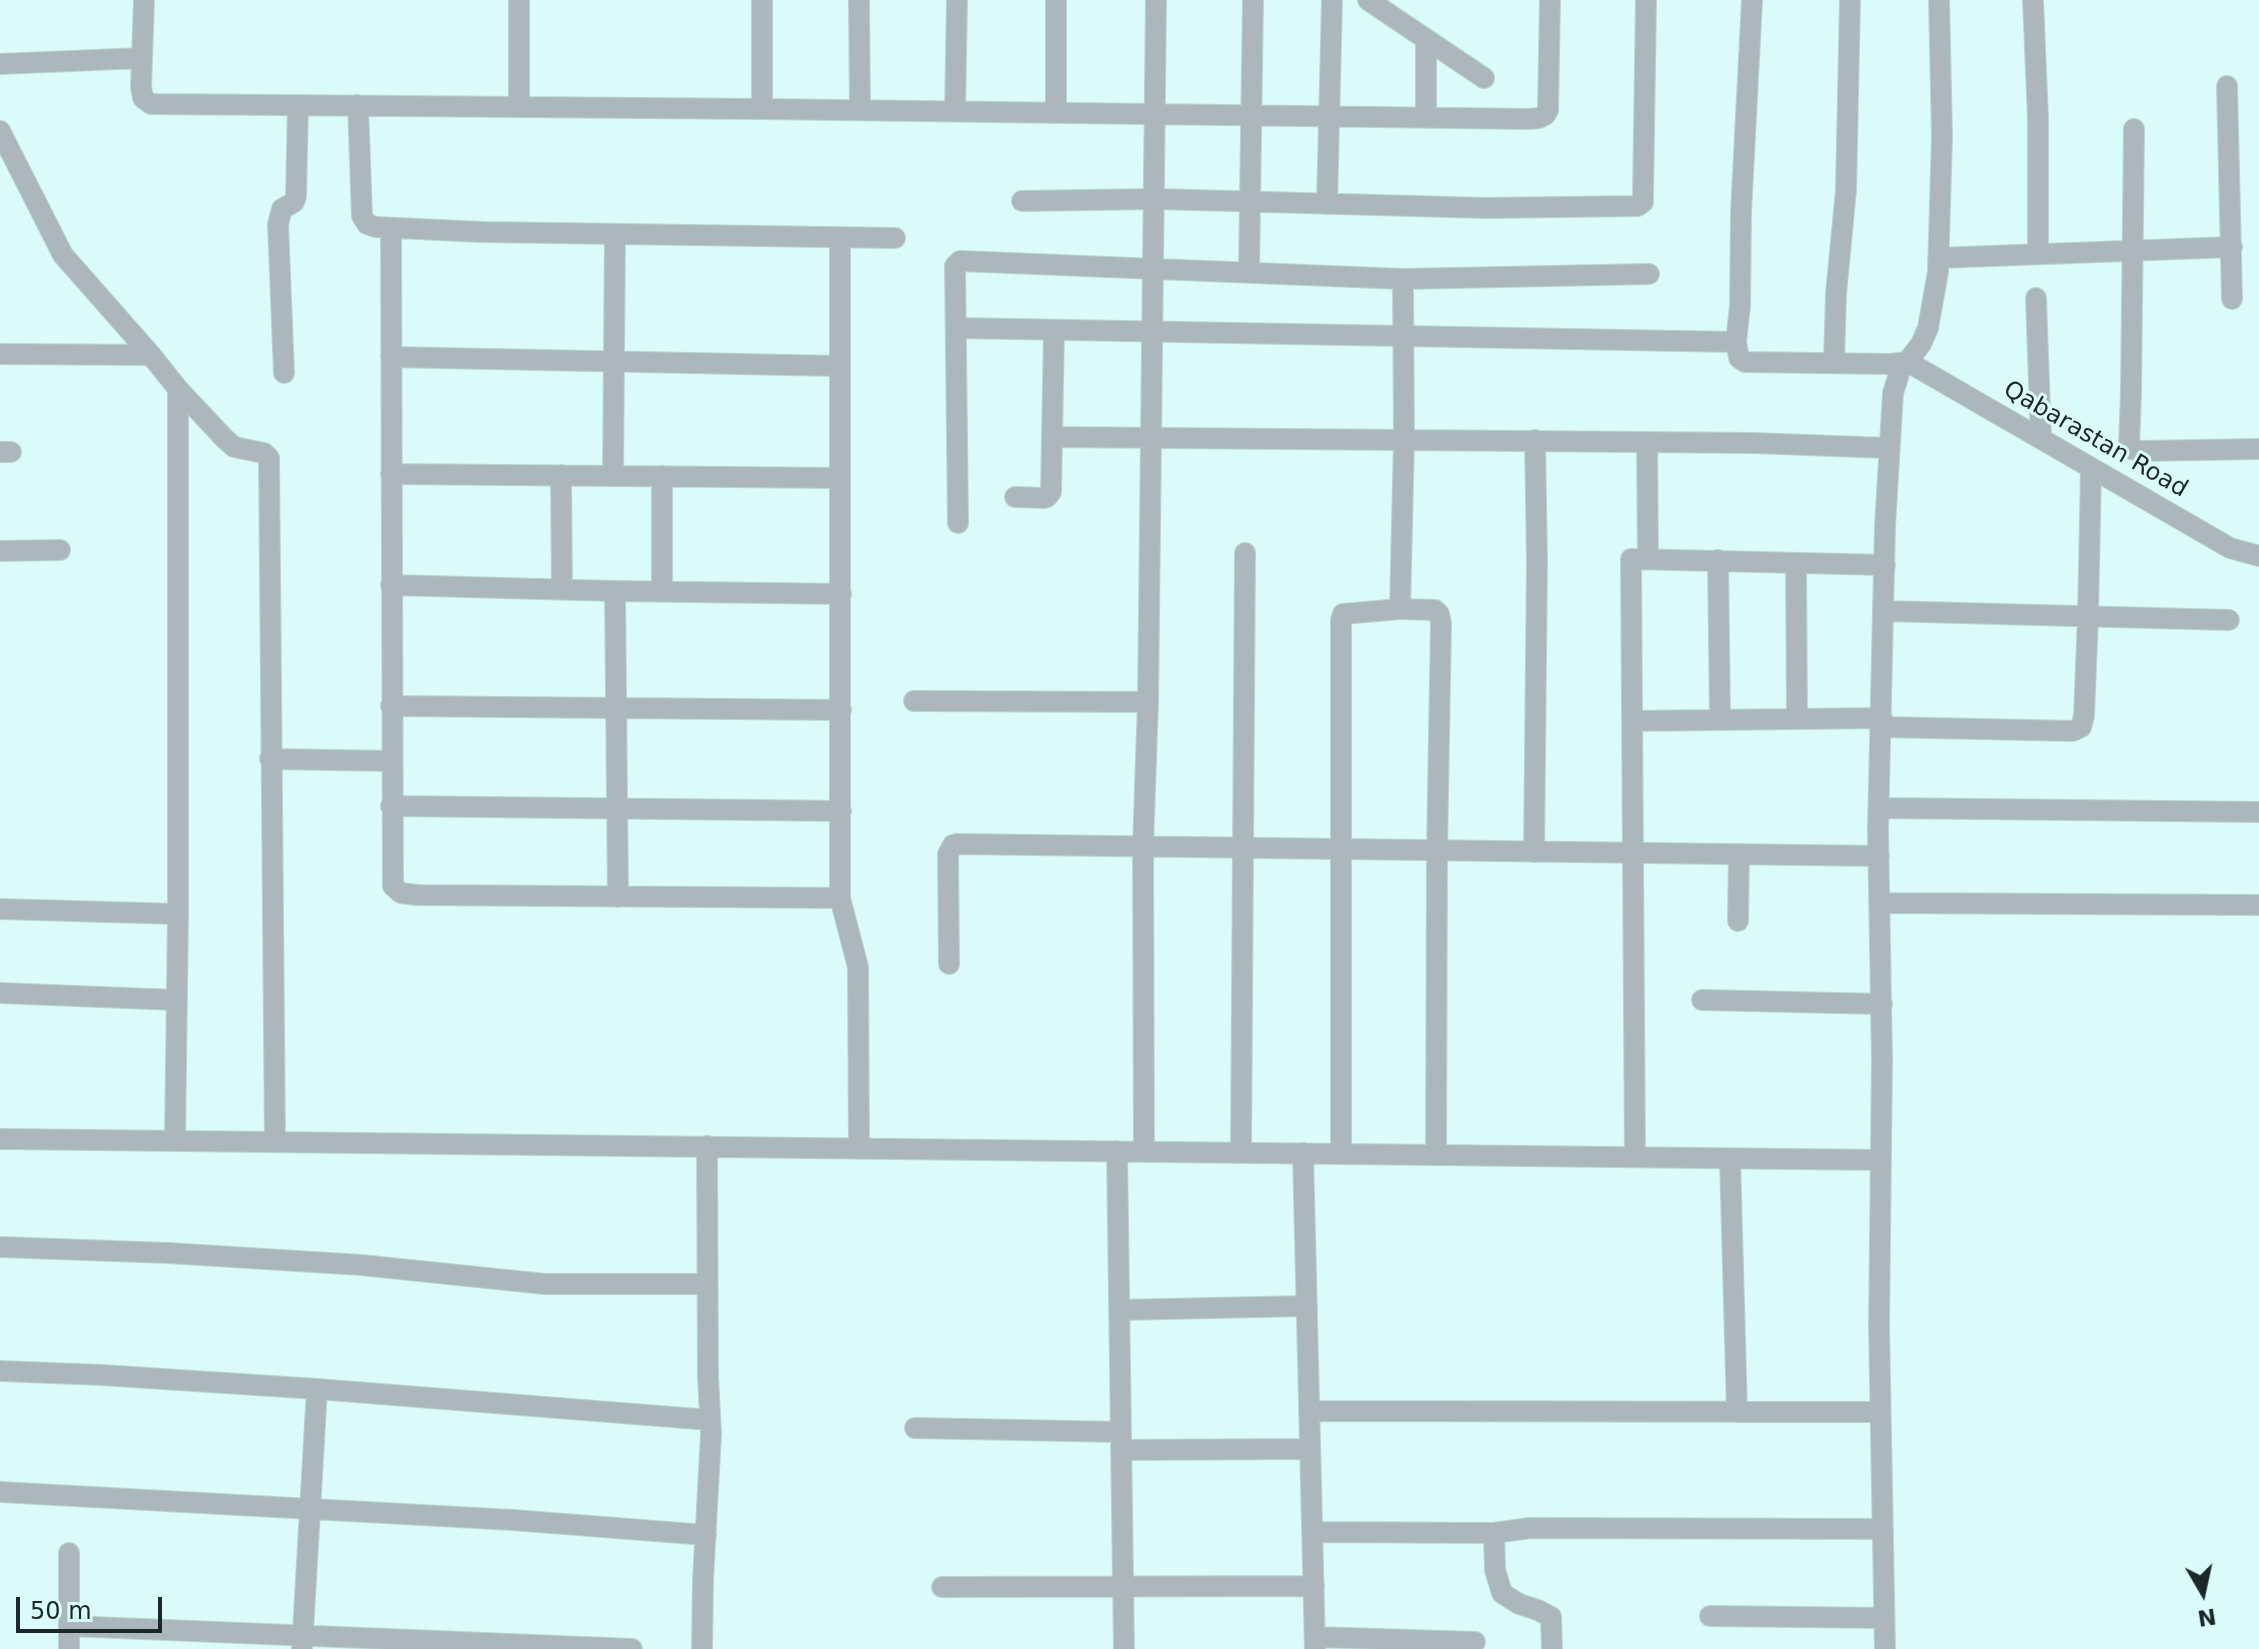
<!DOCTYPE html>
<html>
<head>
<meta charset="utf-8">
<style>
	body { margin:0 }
	#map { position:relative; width:2259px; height:1649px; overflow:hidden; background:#dafbf9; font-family:"DejaVu Sans",sans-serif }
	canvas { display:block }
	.north { position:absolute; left:2163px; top:1553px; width:80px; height:80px; -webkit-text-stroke:6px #dafbf9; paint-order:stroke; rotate:171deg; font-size:22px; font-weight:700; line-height:32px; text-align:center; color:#1b2827 }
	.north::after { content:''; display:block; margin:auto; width:28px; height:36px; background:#1b2827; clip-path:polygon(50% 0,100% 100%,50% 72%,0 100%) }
	.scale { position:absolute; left:16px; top:1597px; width:146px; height:36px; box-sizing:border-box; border:4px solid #1b2827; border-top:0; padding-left:10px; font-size:24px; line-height:28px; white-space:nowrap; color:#1b2827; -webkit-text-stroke:6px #dafbf9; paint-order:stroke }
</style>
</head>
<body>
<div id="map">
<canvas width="2259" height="1649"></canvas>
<div class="north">N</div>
<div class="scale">50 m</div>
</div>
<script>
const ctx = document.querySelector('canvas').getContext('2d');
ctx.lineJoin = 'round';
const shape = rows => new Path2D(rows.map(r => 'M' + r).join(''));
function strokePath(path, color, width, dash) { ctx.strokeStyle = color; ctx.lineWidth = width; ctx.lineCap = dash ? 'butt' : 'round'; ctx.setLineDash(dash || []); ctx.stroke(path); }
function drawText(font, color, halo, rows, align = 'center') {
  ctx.font = font + ' "DejaVu Sans",sans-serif'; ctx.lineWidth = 6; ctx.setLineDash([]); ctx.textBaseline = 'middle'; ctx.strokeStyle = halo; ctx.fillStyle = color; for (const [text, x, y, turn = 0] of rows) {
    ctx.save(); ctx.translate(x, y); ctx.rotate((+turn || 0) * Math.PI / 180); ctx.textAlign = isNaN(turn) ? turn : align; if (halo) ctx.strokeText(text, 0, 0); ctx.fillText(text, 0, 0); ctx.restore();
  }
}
const minor = shape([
	[144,0,141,87,143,98,151,104,762,109,1529,119,1539,118,1545,115,1548,110,1550,0],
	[859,0,860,110],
	[1368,0,1484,78],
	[1752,0,1741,213,1740,306,1736,342,1739,358,1745,362,1889,364,1908,362,2230,548,2259,556],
	[2033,0,2038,119,2038,254],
	[0,64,142,58],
	[2227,86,2232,299],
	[358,105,362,216,367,224,376,227,482,232,895,238],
	[519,106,519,0],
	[762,109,762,0],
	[955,111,957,0],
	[1056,112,1056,0],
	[1426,118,1426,39],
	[2134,129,2131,391,2129,447,2130,449,2142,451,2259,449],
	[0,131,63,255,151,355,178,389,225,439,234,447,264,453,269,458,275,1141],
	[1022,201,1156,199,1486,208,1638,206,1643,202,1643,196,1646,0],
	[1327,204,1332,0],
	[391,228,393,886,401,893,417,895,840,898],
	[840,237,840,898,858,967,859,1148],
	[1938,258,2232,247],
	[1249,271,1253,0],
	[2036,298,2041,439],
	[956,328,1736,342],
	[0,354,151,355],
	[391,357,839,366],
	[1834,363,1836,294,1846,190,1850,0],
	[284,373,278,224,282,209,294,202,296,196,298,105],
	[1053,437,1753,443,1888,448],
	[1647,442,1648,558],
	[0,452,11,452],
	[391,474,840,478],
	[561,475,562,590],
	[613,476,615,234],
	[662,476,662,592],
	[1015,497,1044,498,1047,497,1051,492,1054,330],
	[958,523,955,266,960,261,1403,279,1649,274],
	[0,551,60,550],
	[1718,560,1720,719],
	[1796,563,1797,719],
	[391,585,615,591,841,594],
	[615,591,618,897],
	[1400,609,1404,439,1403,279],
	[1884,611,2229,620],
	[914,701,1148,702],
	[391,706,841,710],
	[1632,721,1882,718],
	[1882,727,2073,731,2081,727,2084,716,2088,616,2091,468],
	[270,759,391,761],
	[391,806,841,811],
	[1879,808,2259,812],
	[1534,852,1537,561,1535,440],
	[1881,903,2259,905],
	[0,909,178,914],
	[1738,921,1739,854],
	[949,964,948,854,953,845,957,844,1879,856],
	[0,993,176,1000],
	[1702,1000,1882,1004],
	[0,1139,1881,1160],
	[175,1140,178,914,178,389],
	[1117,1151,1124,1649],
	[1144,1151,1143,846,1148,702,1156,0],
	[1241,1152,1245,553],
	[1303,1153,1315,1649],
	[1341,1154,1341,620,1343,614,1400,609,1435,610,1439,614,1441,623,1437,850,1436,1155],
	[1635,1157,1631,559,1885,565],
	[1730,1159,1737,1412],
	[0,1247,168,1253,361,1265,545,1284,707,1284],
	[1119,1310,1307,1306],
	[0,1371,102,1375,317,1389,710,1420],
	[1309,1411,1880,1412],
	[915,1428,1121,1432],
	[1121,1450,1310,1449],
	[0,1492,513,1520,706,1535],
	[1312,1532,1494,1533,1530,1528,1882,1529],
	[1494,1533,1495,1570,1502,1593,1519,1604,1538,1610,1551,1617,1552,1649],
	[942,1587,1314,1586],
	[1710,1616,1884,1618],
	[69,1626,632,1649],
	[1315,1637,1475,1642],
	[69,1649,69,1553],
	[302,1649,317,1389],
	[702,1649,703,1580,711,1434,708,1376,707,1146],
	[1885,1649,1879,1326,1882,1060,1878,830,1885,526,1893,393,1900,371,1921,344,1928,328,1938,272,1942,137,1939,0]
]);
strokePath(minor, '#b8d5d3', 22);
strokePath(minor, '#abb7bd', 20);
drawText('24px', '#1b2827', '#dafbf9', [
	["Qabarastan Road",2095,440,30]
]);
</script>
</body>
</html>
